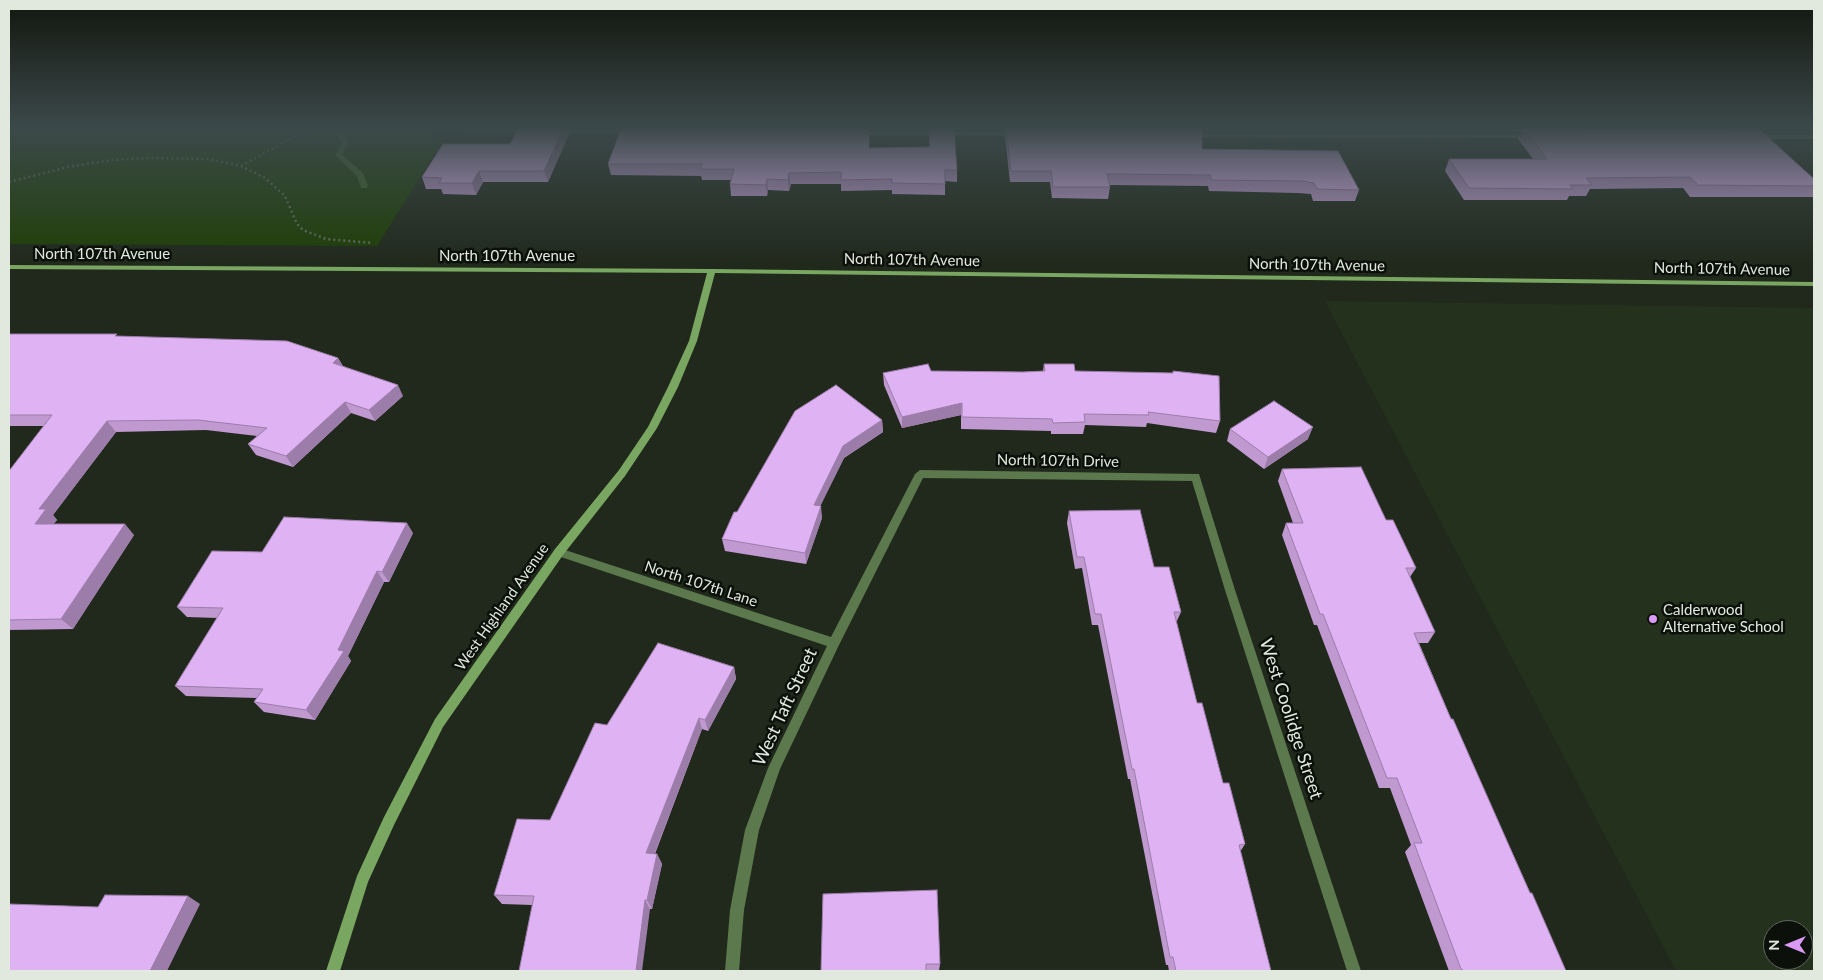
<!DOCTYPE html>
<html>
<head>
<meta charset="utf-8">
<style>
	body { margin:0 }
	#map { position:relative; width:1823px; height:980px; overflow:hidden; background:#20291b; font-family:Lato,sans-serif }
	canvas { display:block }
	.frame { position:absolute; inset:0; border:10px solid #e1e8de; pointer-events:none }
	.north { position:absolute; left:1763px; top:920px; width:50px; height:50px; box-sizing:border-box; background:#0c100a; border:1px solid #61665f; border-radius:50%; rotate:270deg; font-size:14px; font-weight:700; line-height:20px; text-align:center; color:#e1e8de }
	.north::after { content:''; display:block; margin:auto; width:18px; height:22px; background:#db9af6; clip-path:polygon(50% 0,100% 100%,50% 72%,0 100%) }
</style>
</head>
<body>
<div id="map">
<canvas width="1823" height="980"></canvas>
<div class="frame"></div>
<div class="north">N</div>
</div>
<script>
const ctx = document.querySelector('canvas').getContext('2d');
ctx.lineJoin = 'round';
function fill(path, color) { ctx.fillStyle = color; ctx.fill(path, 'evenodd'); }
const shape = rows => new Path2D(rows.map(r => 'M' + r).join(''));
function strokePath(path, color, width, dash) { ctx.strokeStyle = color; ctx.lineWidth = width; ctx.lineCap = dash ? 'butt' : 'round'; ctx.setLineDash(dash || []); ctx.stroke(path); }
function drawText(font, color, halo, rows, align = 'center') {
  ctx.font = font + ' Lato,sans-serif'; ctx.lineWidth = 5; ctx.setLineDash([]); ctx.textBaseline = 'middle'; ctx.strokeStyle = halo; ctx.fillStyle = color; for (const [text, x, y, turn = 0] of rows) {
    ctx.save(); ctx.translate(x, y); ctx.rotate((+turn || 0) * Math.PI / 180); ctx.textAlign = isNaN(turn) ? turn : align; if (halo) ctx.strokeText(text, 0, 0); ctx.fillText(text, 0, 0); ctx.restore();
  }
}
fill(shape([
	[1325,301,1814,308,1814,971,1676,971],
	[1773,930,1803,930,1803,960,1773,960]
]), '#24321d');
fill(shape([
	[9,129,426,129,435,137,444,139,377,246,9,244]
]), '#1e3f04');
fill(shape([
	[334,129,341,129,346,137,348,143,342,155,363,173,368,186,367,188,361,188,357,176,335,155,342,143,334,129]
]), '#406628');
strokePath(shape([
	[295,135,302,129],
	[241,166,293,137,323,129],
	[9,182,68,167,111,160,144,158,209,159,241,166,265,178,285,196,297,224,303,230,326,239,373,243]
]), '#626b5e', 2.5, [2, 3]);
fill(shape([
	[459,129,534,129,534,130,531,132,462,131,459,129],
	[552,129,635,129,636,131,633,133,555,132,552,129],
	[856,132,1018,132,1021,134,1018,136,858,135,855,133,856,132],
	[1188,134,1533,134,1536,136,1533,138,1190,137,1187,135,1188,134],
	[1814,135,1814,139,1755,139,1752,137,1755,135,1814,135],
	[920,470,1199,474,1235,590,1361,971,1347,971,1225,590,1192,481,923,478,839,645,780,769,759,830,744,910,739,971,725,971,730,910,745,830,768,768,827,646,555,555,554,552,555,549,559,548,831,637,915,474,920,470]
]), '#5c784d');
fill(shape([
	[9,265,712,269,1814,282,1814,286,715,273,697,341,678,387,657,428,625,476,563,555,443,727,394,825,368,882,340,971,326,971,357,876,384,817,435,719,555,549,619,470,648,427,668,387,689,341,707,273,9,269,9,265]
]), '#79a660');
fill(shape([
	[518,129,568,129,569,134,548,182,483,182,476,195,443,194,441,189,426,189,422,177,510,144],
	[929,129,957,170,957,182,945,181,945,195,892,194,892,190,841,191,841,184,791,184,789,191,768,190,767,196,731,196,730,184,731,180,702,180,701,176,611,175,608,164,870,148,929,147],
	[1005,129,1202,129,1202,149,1359,190,1355,201,1313,201,1311,194,1298,193,1209,191,1208,186,1109,185,1110,187,1108,199,1052,198,1050,182,1010,182,1005,136],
	[1511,129,1760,130,1814,179,1814,196,1813,197,1690,197,1683,188,1590,189,1586,196,1569,196,1567,200,1464,200,1445,171,1449,159,1533,159,1518,139,1522,131,1513,131],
	[9,334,119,336,338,358,343,366,403,396,375,421,351,413,293,467,256,455,248,444,257,436,206,430,116,432,53,515,57,520,53,524,134,535,73,629,9,630,9,471,44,426,9,426],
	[1044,364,1075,371,1220,421,1216,433,1147,423,1146,427,1085,425,1083,434,1051,434,1051,431,961,429,961,415,902,428,884,385,883,373,931,371,1023,372,1043,371],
	[882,420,883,432,844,458,820,506,822,518,806,564,725,551,722,539,737,512],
	[1230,429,1308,439,1264,469,1227,441],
	[1282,469,1386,520,1416,568,1410,577,1435,632,1428,643,1419,643,1451,719,1566,971,1449,971,1405,852,1411,845,1390,788,1379,788,1317,625,1314,625,1282,535,1286,523,1293,523,1278,481],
	[1069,511,1154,567,1181,612,1176,623,1197,703,1223,783,1245,844,1240,852,1271,971,1169,971,1168,965,1166,965,1130,779,1128,779,1098,625,1092,625,1082,568,1075,569,1067,523],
	[413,533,389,582,384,582,348,656,351,661,315,720,264,712,254,702,257,698,186,696,175,686,217,618,187,617,177,607,262,552],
	[734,667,736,679,708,731,702,729,655,854,657,854,662,864,652,909,502,904,494,895,550,820,607,725],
	[823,894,940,964,939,971,821,971]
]), '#c099d1');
fill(shape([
	[563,129,568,129,569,134,548,182,544,171],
	[479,171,483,182,476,195,472,183],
	[789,173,791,184,789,191,788,180],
	[767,179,768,190,767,196,766,185],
	[338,358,344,369,333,363],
	[398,385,403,396,375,421,369,410],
	[345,402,351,413,293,467,286,456],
	[962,403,961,415,902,428,902,417],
	[882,420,883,432,844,458,815,517,814,505,843,446],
	[107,421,116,432,53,515,57,520,46,534,35,524,39,509],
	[1313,427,1308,439,1264,469,1268,457],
	[821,506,822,518,806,564,805,553],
	[407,523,413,533,389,582,382,572],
	[125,524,134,535,73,629,61,619],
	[377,571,384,582,348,656,351,661,315,720,306,710],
	[734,667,736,679,708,731,705,720],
	[699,718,702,729,651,863,646,853],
	[657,854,662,864,652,909,647,900],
	[188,896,200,904,167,971,150,971],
	[645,900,650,909,642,971,636,971]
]), '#9c7daa');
const building = shape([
	[518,129,563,129,544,171,479,171,472,183,439,183,442,178,422,177,443,144,510,144,518,129],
	[621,129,869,129,869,148,930,147,929,129,954,129,957,170,945,170,945,184,892,183,892,179,841,180,841,172,789,173,788,180,767,179,766,185,730,184,734,169,700,169,702,164,608,164,621,129],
	[1006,129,1202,129,1202,149,1338,151,1359,190,1317,189,1314,183,1302,181,1212,180,1210,175,1107,174,1110,187,1053,187,1051,171,1011,171,1006,129],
	[1525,129,1760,130,1814,179,1814,186,1698,185,1690,177,1586,178,1592,185,1570,185,1573,189,1469,188,1449,159,1547,159,1525,129],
	[9,334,117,334,115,336,287,341,338,358,333,363,398,385,369,410,345,402,286,456,248,444,267,428,198,420,107,421,39,509,46,509,35,524,125,524,61,619,9,620,9,471,52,415,9,415,9,334],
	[928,364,931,371,1023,372,1045,371,1044,364,1074,364,1075,371,1173,373,1173,371,1219,376,1220,421,1148,412,1149,415,1084,414,1085,422,1053,423,1052,419,962,417,962,403,902,417,883,373,928,364],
	[836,385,882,420,843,446,814,505,821,506,805,553,722,539,734,512,737,512,795,411,836,385],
	[1274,401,1313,427,1268,457,1230,429,1274,401],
	[1361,467,1386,520,1393,520,1416,568,1406,568,1435,632,1414,633,1451,719,1453,719,1530,893,1532,893,1566,971,1463,971,1462,969,1461,969,1414,843,1422,843,1397,778,1387,778,1323,614,1320,614,1286,523,1303,523,1282,469,1361,467],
	[1140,510,1154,567,1169,567,1181,612,1174,612,1197,703,1202,703,1223,783,1229,783,1245,844,1239,845,1271,971,1176,971,1173,957,1170,957,1134,769,1132,769,1101,614,1095,614,1084,557,1077,557,1069,511,1140,510],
	[284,517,407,523,382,572,377,571,338,650,344,651,306,710,254,702,263,689,175,686,223,608,177,607,212,551,262,552,284,517],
	[658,643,734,667,705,720,699,718,646,853,657,854,647,900,645,900,636,971,519,971,534,896,494,895,517,819,550,820,595,723,607,725,658,643],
	[937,890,940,964,926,964,926,971,821,971,823,894,937,890],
	[105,895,188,896,150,971,9,971,9,904,98,907,105,895]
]);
fill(building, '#dfb2f3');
strokePath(building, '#9c7daa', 1);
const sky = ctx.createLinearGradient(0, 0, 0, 267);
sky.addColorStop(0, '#12170f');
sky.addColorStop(0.48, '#3c494a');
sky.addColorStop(1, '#3c494a00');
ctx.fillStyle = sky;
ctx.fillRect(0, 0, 1823, 267);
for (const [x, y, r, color] of [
	[1653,619,5,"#db9af6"]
]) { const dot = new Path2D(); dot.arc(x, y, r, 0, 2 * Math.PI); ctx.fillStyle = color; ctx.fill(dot); strokePath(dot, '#0c100a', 2); }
drawText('15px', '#e1e8de', '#0c100a', [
	["North 107th Avenue",102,254],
	["North 107th Avenue",507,256],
	["North 107th Avenue",912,260,1],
	["North 107th Avenue",1317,265,1],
	["North 107th Avenue",1722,269,1],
	["North 107th Drive",1058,461,1],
	["North 107th Lane",701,584,18],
	["West Highland Avenue",502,607,-55]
]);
drawText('15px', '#e1e8de', '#0c100a', [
	["Calderwood",1663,610],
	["Alternative School",1663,627]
], 'left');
drawText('18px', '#e1e8de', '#0c100a', [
	["West Taft Street",785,707,-65],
	["West Coolidge Street",1291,719,72]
]);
</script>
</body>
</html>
